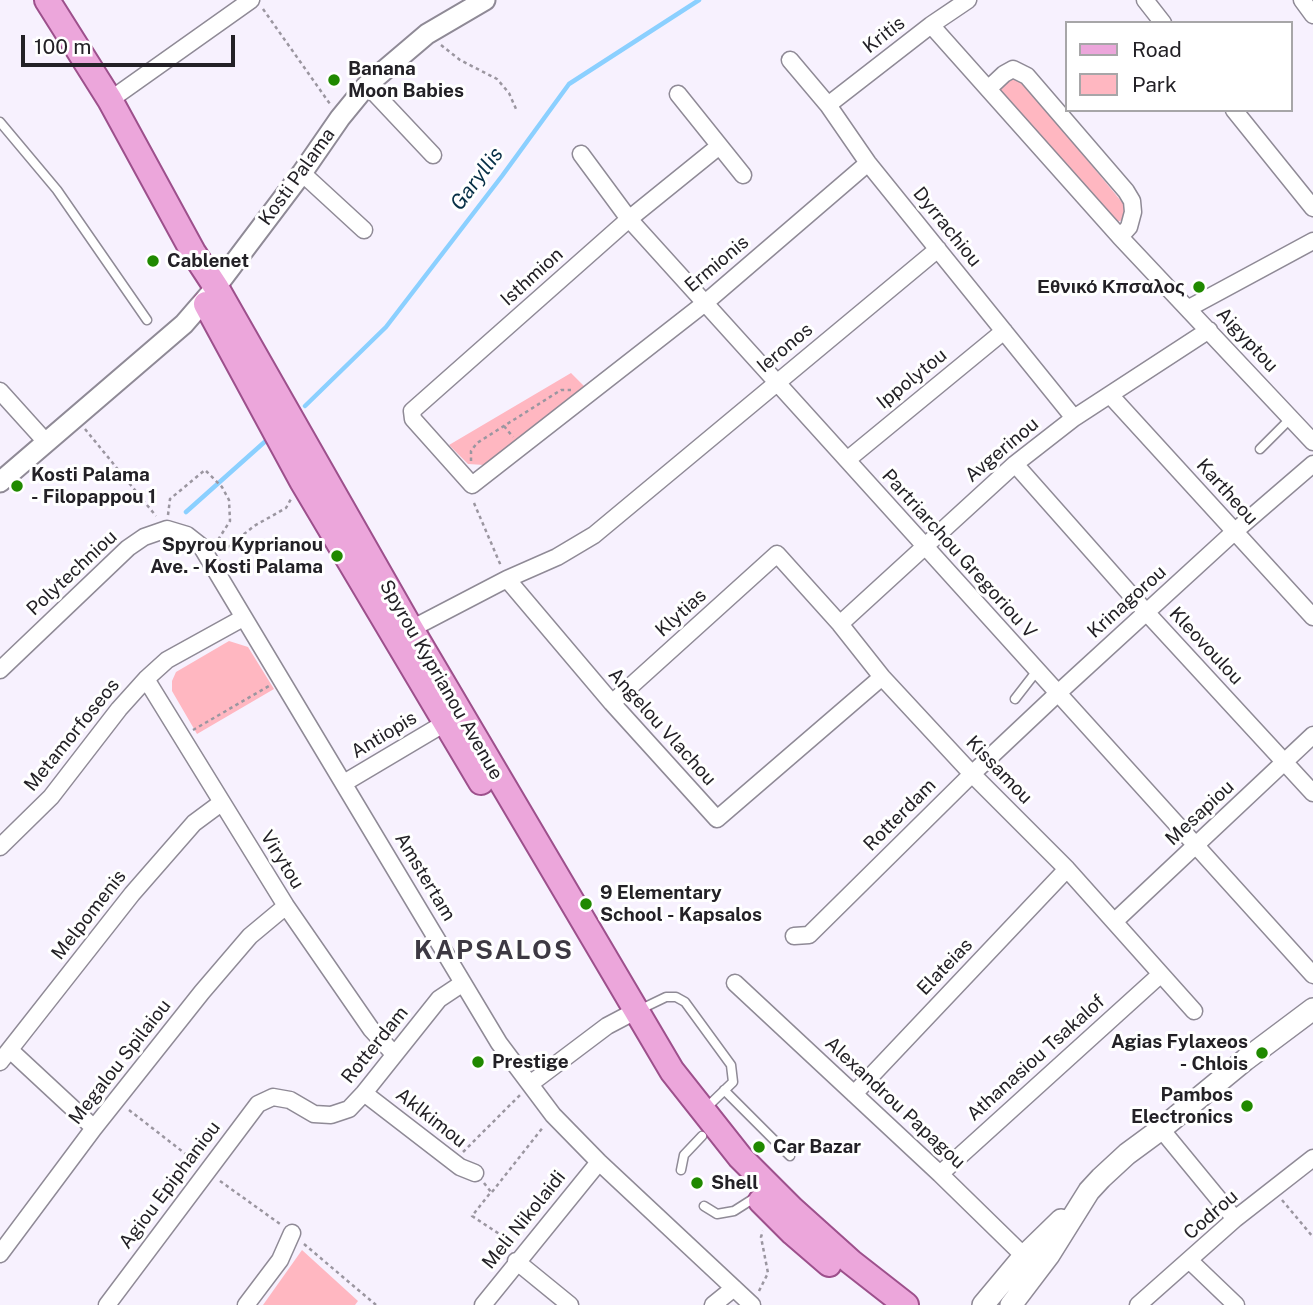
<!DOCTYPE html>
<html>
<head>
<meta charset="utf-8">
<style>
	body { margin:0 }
	#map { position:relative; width:1313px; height:1305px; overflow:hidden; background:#f7f1fe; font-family:"Public Sans",sans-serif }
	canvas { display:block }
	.legend { position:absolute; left:1065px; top:21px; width:228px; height:91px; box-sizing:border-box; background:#fff; border:2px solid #a7a6a8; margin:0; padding:9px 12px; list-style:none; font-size:21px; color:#232126 }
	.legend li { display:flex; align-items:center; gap:14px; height:35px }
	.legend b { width:35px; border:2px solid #a7a6a8 }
	.scale { position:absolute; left:21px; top:35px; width:214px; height:32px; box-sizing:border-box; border:4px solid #232126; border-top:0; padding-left:9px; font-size:21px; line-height:24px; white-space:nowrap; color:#232126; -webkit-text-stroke:5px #fff; paint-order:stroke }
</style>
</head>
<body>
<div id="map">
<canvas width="1313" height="1305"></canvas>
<ul class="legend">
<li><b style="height:9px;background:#eca6db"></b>Road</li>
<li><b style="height:19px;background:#ffb7c1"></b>Park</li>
</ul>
<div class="scale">100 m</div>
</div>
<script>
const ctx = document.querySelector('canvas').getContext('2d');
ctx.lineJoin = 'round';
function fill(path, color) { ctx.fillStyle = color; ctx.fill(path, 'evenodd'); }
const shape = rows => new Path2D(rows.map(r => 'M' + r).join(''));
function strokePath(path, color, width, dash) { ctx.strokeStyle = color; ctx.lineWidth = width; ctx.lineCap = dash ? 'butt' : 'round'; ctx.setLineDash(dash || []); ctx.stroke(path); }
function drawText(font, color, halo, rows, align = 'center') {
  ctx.font = font + ' "Public Sans",sans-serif'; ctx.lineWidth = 6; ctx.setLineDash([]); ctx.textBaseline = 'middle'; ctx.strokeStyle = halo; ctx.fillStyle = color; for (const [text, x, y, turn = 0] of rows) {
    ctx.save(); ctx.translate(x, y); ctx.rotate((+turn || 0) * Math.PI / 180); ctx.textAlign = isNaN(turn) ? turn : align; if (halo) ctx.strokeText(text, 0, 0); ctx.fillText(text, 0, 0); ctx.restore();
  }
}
fill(shape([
	[1014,78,1023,82,1126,207,1126,219,1117,222,997,95,998,86,1003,81],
	[571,373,584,386,494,459,484,465,468,464,449,445],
	[229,641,248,647,274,689,197,734,172,691,172,681,176,672],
	[302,1250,358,1301,355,1305,263,1305]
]), '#ffb7c1');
strokePath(shape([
	[305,406,386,327,502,176,569,84,699,0],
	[186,512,269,438]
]), '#8bd0ff', 4.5);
const service = shape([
	[0,122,57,190,147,320],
	[1260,449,1291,418],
	[1015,699,1036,672],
	[639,1010,666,997,676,997,685,1002,731,1065,733,1082,706,1108],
	[724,1090,790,1156],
	[681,1170,684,1155,702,1136],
	[704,1206,717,1214,734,1211,756,1197]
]);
const minor = shape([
	[1145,0,1163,23],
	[1302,0,1313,15],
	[931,25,1120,237,1313,442],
	[790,60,828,105,868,163,1074,418],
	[367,85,433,155],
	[988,89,1004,74,1013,69,1027,76,1126,191,1132,201,1133,212,1129,227,1120,237],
	[678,94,743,175],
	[110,100,251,0],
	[828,105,931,25,968,0],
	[1234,110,1313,208],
	[718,147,629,219,412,411,413,419,472,485,705,303,868,163],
	[581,154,629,219,1313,975],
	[302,173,364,230],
	[1189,308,1313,241],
	[0,391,46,442],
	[1110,395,1313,617],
	[847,460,1004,331],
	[1015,464,1147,613,1313,793],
	[507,579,612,703,717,819,882,677],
	[840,624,1015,464,1074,418,1209,330],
	[411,629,507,579,557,557,594,535,938,249],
	[0,670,128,548,144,537,167,529,187,535,201,546,499,1043,553,1115,599,1162,752,1305],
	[146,679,286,906,371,1029,394,1054],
	[612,703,777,554,840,624,882,677,972,774,1067,869,1194,1011],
	[344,783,445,723],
	[0,847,51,797,119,709,146,679,167,660,243,618],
	[1115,921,1313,735],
	[794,936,809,935,972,774,1057,694,1234,532,1313,464],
	[735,983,940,1174,1024,1256],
	[10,1050,94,1128],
	[0,1062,132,894,194,823,221,803],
	[530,1084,607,1026,626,1016],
	[364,1093,460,1167,475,1173],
	[854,1094,1067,869],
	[1161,1129,1235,1219],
	[940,1174,1161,974],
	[0,1254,94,1128,202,992,250,936,286,906],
	[516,1261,570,1305],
	[1190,1261,1236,1305],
	[107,1305,258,1104,273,1097,290,1100,314,1114,331,1115,349,1109,364,1093,439,999,463,983],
	[246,1305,280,1260,292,1233],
	[483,1305,599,1162],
	[713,1305,734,1288],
	[1138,1305,1235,1219,1313,1158]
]);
const tertiary = shape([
	[0,482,184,324,216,287,302,173,340,118,367,85,427,34,485,0]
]);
const secondary = shape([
	[983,1305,1024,1256,1061,1220],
	[1011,1305,1049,1255,1089,1191,1101,1178,1127,1154,1161,1129,1245,1060,1313,1009]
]);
const primary = shape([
	[47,0,110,100,193,252,216,287,411,629,672,1071,740,1157,792,1209,851,1262,906,1305],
	[206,304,302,481,481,782],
	[761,1201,793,1233,829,1264]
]);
strokePath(service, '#8f8a96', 11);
strokePath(minor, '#8f8a96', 19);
strokePath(tertiary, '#8f8a96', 23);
strokePath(secondary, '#8f8a96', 24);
strokePath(primary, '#9d508c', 28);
strokePath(shape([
	[263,9,330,104],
	[441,45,460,60,497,79,509,93,516,109],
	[504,426,513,437],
	[85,429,156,516],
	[471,461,471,451,477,443,561,390,571,390],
	[474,503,501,566],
	[168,515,170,499,205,470,222,487,229,500,230,521,216,543],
	[222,552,254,526,286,508,291,499],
	[193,730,269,686],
	[129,1110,196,1162],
	[463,1152,520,1095],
	[220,1181,280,1224],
	[484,1183,491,1192,472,1216,513,1243],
	[492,1192,544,1126],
	[1282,1200,1313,1237],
	[304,1244,376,1305],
	[759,1291,768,1273,761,1237,763,1231]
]), '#9b96a0', 2.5, [3.5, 3.5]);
strokePath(service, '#fff', 8);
strokePath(minor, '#fff', 16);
strokePath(tertiary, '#fff', 19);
strokePath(secondary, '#fff', 21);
strokePath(primary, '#eca6db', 24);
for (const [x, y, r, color] of [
	[334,80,7,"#208900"],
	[153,261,7,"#208900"],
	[1199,287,7,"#208900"],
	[17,486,7,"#208900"],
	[337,556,7,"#208900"],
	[586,904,7,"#208900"],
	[1262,1053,7,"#208900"],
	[478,1062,7,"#208900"],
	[1247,1106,7,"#208900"],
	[759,1147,7,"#208900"],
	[697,1183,7,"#208900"]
]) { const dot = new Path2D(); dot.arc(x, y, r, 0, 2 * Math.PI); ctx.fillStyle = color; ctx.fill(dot); strokePath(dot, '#fff', 2.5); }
drawText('19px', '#232126', '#fff', [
	["Kritis",884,35,-38],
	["Kosti Palama",297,177,-54],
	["Dyrrachiou",947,227,51],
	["Ermionis",717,264,-40],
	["Isthmion",532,277,-42],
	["Aigyptou",1247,340,47],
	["Ieronos",785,348,-40],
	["Ippolytou",912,379,-39],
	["Avgerinou",1002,450,-40],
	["Kartheou",1227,492,48],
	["Partriarchou Gregoriou V",959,554,48],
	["Polytechniou",72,573,-43],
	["Krinagorou",1127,602,-42],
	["Klytias",681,613,-42],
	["Kleovoulou",1206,646,47],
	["Spyrou Kyprianou Avenue",441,680,60],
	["Angelou Vlachou",662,727,48],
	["Metamorfoseos",72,735,-51],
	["Antiopis",384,735,-31],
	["Kissamou",999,770,46],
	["Mesapiou",1200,813,-43],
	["Rotterdam",900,815,-45],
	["Virytou",282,860,58],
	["Amstertam",425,877,59],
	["Melpomenis",89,915,-52],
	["Elateias",945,967,-46],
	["Rotterdam",375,1045,-51],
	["Athanasiou Tsakalof",1036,1058,-42],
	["Megalou Spilaiou",120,1062,-52],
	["Alexandrou Papagou",895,1103,43],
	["Aklkimou",431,1118,38],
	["Agiou Epiphaniou",170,1185,-53],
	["Codrou",1211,1215,-41],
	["Meli Nikolaidi",524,1220,-51]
]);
drawText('bold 19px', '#232126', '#fff', [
	["Banana",348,69],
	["Moon Babies",348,91],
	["Cablenet",167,261],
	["Εθνικό Κπσαλος",1185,287,"right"],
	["Kosti Palama",31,475],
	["- Filopappou 1",31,497],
	["Spyrou Kyprianou",323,545,"right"],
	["Ave. - Kosti Palama",323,567,"right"],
	["9 Elementary",600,893],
	["School - Kapsalos",600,915],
	["Agias Fylaxeos",1248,1042,"right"],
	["- Chlois",1248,1064,"right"],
	["Prestige",492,1062],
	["Pambos",1233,1095,"right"],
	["Electronics",1233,1117,"right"],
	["Car Bazar",773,1147],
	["Shell",711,1183]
], 'left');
drawText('italic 21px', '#072f46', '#fff', [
	["Garyllis",477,179,-53]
]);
ctx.letterSpacing = '2px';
drawText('bold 26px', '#3d3943', '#fff', [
	["KAPSALOS",494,951]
]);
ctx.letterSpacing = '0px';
</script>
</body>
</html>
